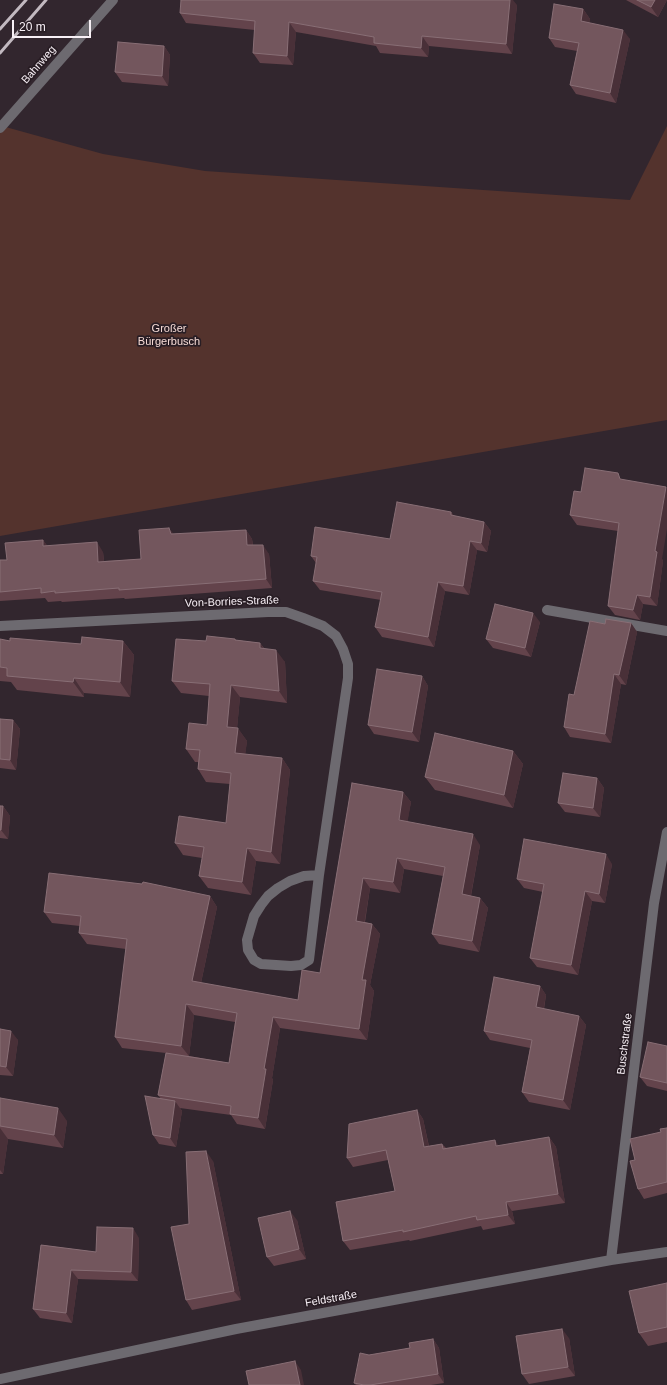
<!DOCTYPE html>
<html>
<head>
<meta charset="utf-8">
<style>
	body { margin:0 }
	#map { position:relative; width:667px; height:1385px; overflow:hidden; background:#32262e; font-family:Arial,sans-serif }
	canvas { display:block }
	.scale { position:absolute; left:12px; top:20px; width:79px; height:18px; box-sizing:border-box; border:2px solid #f8f0f6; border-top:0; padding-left:5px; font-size:12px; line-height:14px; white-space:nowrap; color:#f8f0f6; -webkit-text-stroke:3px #281d24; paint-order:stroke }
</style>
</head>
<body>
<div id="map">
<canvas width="667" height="1385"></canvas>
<div class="scale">20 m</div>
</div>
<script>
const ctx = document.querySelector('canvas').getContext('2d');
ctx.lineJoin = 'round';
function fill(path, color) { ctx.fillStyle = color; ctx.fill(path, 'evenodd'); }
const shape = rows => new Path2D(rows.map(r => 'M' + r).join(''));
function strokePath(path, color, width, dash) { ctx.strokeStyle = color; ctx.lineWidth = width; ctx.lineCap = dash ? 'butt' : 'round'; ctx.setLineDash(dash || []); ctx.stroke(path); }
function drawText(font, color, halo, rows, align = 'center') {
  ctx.font = font + ' Arial,sans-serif'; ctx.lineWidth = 3.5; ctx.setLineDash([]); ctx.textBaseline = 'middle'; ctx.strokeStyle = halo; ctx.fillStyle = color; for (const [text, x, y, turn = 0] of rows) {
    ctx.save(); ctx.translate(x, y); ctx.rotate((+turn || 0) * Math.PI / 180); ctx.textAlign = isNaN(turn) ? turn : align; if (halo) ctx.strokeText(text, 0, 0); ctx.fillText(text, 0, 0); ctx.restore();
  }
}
fill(shape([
	[2,126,103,154,205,171,630,200,667,126,667,420,0,536,0,128]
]), '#54332d');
strokePath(shape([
	[0,128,113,0],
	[547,610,667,631],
	[0,626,268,612,286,612,303,618,323,626,336,636,343,649,348,664,348,678,319,875,309,960,301,965,291,966,261,964,254,960,248,950,247,940,254,916,261,905,268,896,278,888,290,881,304,876,319,875],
	[611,1260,654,903,667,832],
	[0,1379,236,1329,611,1260,667,1252]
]), '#6d6a70', 10);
strokePath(shape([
	[0,29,26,0],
	[0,53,46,0]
]), '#c2b9c0', 3);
fill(shape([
	[626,0,667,0,658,17],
	[517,5,512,54,429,46,428,57,380,53,376,46,296,32,293,65,260,63,253,53,255,30,186,23,180,13],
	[583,9,590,19,589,23,630,39,616,103,576,94,570,85,577,51,555,47,549,38],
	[164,46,170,55,168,86,122,82,115,72],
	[581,492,662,559,663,561,657,606,643,604,640,620,615,615,608,606,618,531,577,525,570,515],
	[451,512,454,516,484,522,491,531,487,552,477,550,469,595,445,591,434,647,382,637,375,627,381,600,320,590,313,581,316,563,311,556,390,539],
	[246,530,252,539,253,545,269,554,272,588,125,599,124,598,62,602,61,601,48,602,45,598,0,601,0,560,7,560,43,540,47,546,103,552,104,561,141,559,174,534],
	[540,622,531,657,493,648,486,639],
	[631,623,637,632,626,685,621,684,611,743,570,737,564,727,574,695,605,624],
	[0,639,10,641,81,644,123,641,134,655,130,697,84,693,84,697,17,690,11,682,0,681],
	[235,639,236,640,260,643,264,648,285,662,287,703,240,697,237,728,247,741,245,754,282,758,290,770,280,864,256,861,251,895,208,888,199,876,202,858,183,855,175,843,226,823,230,784,206,782,198,769,198,762,195,762,186,749,207,725,209,696,181,693,172,681,206,641],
	[422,676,428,686,419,742,374,734,368,725],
	[0,719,13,720,20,729,16,770,0,768],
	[513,751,523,764,513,808,435,790,425,777],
	[597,778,604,788,600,817,565,812,558,803],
	[352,783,403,792,411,802,407,822,480,845,471,896,480,898,488,908,479,952,439,944,432,934,443,876,404,869,400,893,370,888,365,922,372,924,380,934,370,985,374,991,367,1040,280,1028,272,1078,273,1080,265,1129,237,1124,231,1115,180,1108,182,1111,176,1147,159,1144,153,1135,161,1099,158,1095,166,1053,122,1048,115,1037,126,949,87,944,79,933,80,926,52,923,44,912,210,896,217,907,201,983,298,1000,320,973],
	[194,1015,235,1022,229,1063,189,1056],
	[0,806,3,806,10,816,8,839,0,838],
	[612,864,605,903,592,901,578,975,537,967,530,958,543,892,524,888,517,879],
	[540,986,546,995,544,1009,579,1016,586,1025,570,1110,529,1102,522,1092,530,1048,490,1040,484,1031],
	[0,1029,18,1040,13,1076,0,1075],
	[667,1046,667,1091,647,1086,640,1077],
	[0,1098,67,1121,63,1148,8,1139,3,1174,0,1174],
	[417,1110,423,1119,429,1146,442,1144,446,1148,499,1146,549,1137,556,1147,565,1203,512,1211,515,1224,483,1230,481,1226,410,1241,409,1240,350,1250,343,1241,395,1191,388,1160,353,1167,347,1158],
	[667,1128,667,1193,644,1199,638,1189,635,1160,661,1132],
	[213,1161,241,1300,192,1310,186,1300,189,1224],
	[297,1220,306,1259,274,1266,267,1257],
	[139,1238,138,1281,78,1279,72,1323,40,1318,33,1309,41,1245,96,1252],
	[667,1283,667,1342,648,1346,639,1333],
	[569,1338,575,1376,529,1384,522,1374],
	[433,1339,439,1348,444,1383,431,1385,356,1385,354,1383,369,1355,410,1348]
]), '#63434b');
fill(shape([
	[510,0,513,0,517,5,512,54,506,44],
	[655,0,667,0,658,17,651,7],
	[583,9,590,19,588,30,581,21],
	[289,22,296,32,293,65,287,56],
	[623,30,630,39,616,103,610,93],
	[422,36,429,46,428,57,421,48],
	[164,46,170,55,168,86,162,76],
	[666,487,667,489,667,529,662,559,663,561,657,606,650,597,655,551],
	[451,512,458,521,451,515],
	[484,522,491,531,487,552,481,543],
	[169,528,176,537,171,534],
	[246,530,252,539,254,555,247,545],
	[43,540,50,549,43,546],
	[470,541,477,550,469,595,463,586],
	[97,542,103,552,105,571,98,562],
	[263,545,269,554,272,588,266,579],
	[438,582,445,591,434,647,428,637],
	[637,595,643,604,640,620,633,610],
	[533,613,540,622,531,657,525,648],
	[631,623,637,632,626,685,619,675],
	[123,641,134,655,130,697,120,682],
	[260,643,269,656,260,648],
	[276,650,285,662,287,703,279,691],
	[614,674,621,684,611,743,605,734],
	[422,676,428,686,419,742,412,732],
	[74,678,84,693,84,697,73,682],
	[231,685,240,697,236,739,227,727],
	[13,720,20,729,16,770,10,760],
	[238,728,247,741,244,766,235,753],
	[513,751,523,764,513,808,504,795],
	[282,758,290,770,280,864,271,852],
	[597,778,604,788,600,817,593,808],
	[403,792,411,802,406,831,399,820],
	[3,806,10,816,8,839,1,830],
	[473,834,480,845,469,905,462,894],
	[247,848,256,861,251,895,242,882],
	[606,854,612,864,605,903,599,894],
	[397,858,404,869,400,893,393,882],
	[363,878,370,888,363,931,356,921],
	[585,891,592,901,578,975,571,965],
	[210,896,217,907,199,992,192,981],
	[480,898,488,908,479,952,472,941],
	[372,924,380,934,370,985,374,991,367,1040,359,1029,362,980],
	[540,986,546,995,542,1017,536,1007],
	[186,1004,194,1015,189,1056,181,1046],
	[579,1016,586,1025,570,1110,563,1100],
	[273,1017,280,1028,272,1078,273,1080,265,1129,258,1118,264,1069],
	[11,1031,18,1040,13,1076,6,1067],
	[175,1101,182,1111,176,1147,170,1138],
	[58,1108,67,1121,63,1148,54,1135],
	[417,1110,423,1119,431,1157,424,1147],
	[0,1128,8,1139,3,1174,0,1170],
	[549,1137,556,1147,565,1203,558,1194],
	[495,1140,501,1149,496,1146],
	[206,1151,213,1161,241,1300,234,1291],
	[506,1202,512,1211,515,1224,508,1215],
	[290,1211,297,1220,306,1259,299,1249],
	[133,1228,139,1238,138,1281,131,1272],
	[71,1270,78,1279,72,1323,66,1313],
	[562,1329,569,1338,575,1376,568,1367],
	[433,1339,439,1348,444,1383,438,1374],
	[295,1361,301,1370,304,1385,300,1385]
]), '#493038');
const building = shape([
	[181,0,510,0,506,44,422,36,421,48,374,43,374,37,289,22,287,56,253,53,255,21,180,13,181,0],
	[637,0,655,0,651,7,637,0],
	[554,4,583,9,581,21,623,30,610,93,570,85,579,43,549,38,554,4],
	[118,42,164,46,162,76,115,72,118,42],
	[585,468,618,473,620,479,666,487,655,551,657,552,650,597,637,595,633,610,608,606,619,523,570,515,574,491,581,492,585,468],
	[397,502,451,512,451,515,484,522,481,543,470,541,463,586,438,582,428,637,375,627,382,592,313,581,317,557,311,556,315,527,390,539,397,502],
	[169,528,171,534,246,530,247,545,263,545,266,579,119,590,119,588,55,593,55,591,41,593,41,588,0,592,0,560,7,560,5,543,43,540,43,546,97,542,98,562,141,559,139,530,169,528],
	[495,604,533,613,525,648,486,639,495,604],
	[606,619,631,623,619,675,614,674,605,734,564,727,569,694,574,695,590,621,605,624,606,619],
	[207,636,235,639,235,640,260,643,260,648,276,650,279,691,231,685,227,727,238,728,235,753,282,758,271,852,247,848,242,882,199,876,204,847,175,843,179,816,226,823,231,773,198,769,200,750,186,749,189,723,207,725,210,684,172,681,176,639,206,641,207,636],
	[82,637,123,641,120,682,74,678,73,682,7,676,7,668,0,667,0,639,10,641,10,638,81,644,82,637],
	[377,669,422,676,412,732,368,725,377,669],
	[0,719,13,720,10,760,0,759,0,719],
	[435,733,513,751,504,795,425,777,435,733],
	[563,773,597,778,593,808,558,803,563,773],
	[352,783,403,792,399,820,473,834,462,894,480,898,472,941,432,934,445,867,397,858,393,882,363,878,356,921,372,924,362,980,366,980,359,1029,273,1017,264,1069,266,1069,258,1118,230,1114,231,1106,158,1095,166,1053,229,1063,237,1013,186,1004,181,1046,115,1037,127,939,79,933,81,916,44,912,49,873,142,884,143,882,210,896,192,981,298,1000,302,970,320,973,352,783],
	[0,806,3,806,1,830,0,830,0,806],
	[524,839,606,854,599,894,585,891,571,965,530,958,544,884,517,879,524,839],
	[494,977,540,986,536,1007,579,1016,563,1100,522,1092,532,1040,484,1031,494,977],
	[0,1029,11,1031,6,1067,0,1066,0,1029],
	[648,1042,667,1046,667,1083,640,1077,648,1042],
	[145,1096,175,1101,170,1138,153,1135,145,1096],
	[0,1098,58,1108,54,1135,0,1126,0,1098],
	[417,1110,424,1147,442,1144,443,1149,495,1140,496,1146,549,1137,558,1194,506,1202,508,1215,477,1220,476,1216,403,1232,403,1230,343,1241,336,1202,395,1191,386,1150,347,1158,349,1124,417,1110],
	[667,1128,667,1182,638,1189,630,1161,635,1160,630,1139,661,1132,660,1129,667,1128],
	[206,1151,234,1291,186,1300,171,1227,189,1224,186,1152,206,1151],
	[290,1211,299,1249,267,1257,258,1218,290,1211],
	[97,1227,133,1228,131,1272,71,1270,66,1313,33,1309,41,1245,96,1252,97,1227],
	[667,1283,667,1327,639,1333,629,1291,667,1283],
	[562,1329,568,1367,522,1374,516,1336,562,1329],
	[433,1339,438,1374,370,1385,364,1385,354,1383,360,1353,369,1355,410,1348,409,1343,433,1339],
	[295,1361,300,1385,249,1385,246,1371,295,1361]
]);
fill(building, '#73565d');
strokePath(building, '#886e75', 1);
drawText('11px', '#f8f0f6', '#281d24', [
	["Bahnweg",39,65,-49],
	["Von-Borries-Straße",232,602,-2],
	["Buschstraße",625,1044,-83],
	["Feldstraße",331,1299,-10]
]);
drawText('11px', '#f6dbd5', '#281d24', [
	["Großer",169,329],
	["Bürgerbusch",169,342]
]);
</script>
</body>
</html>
